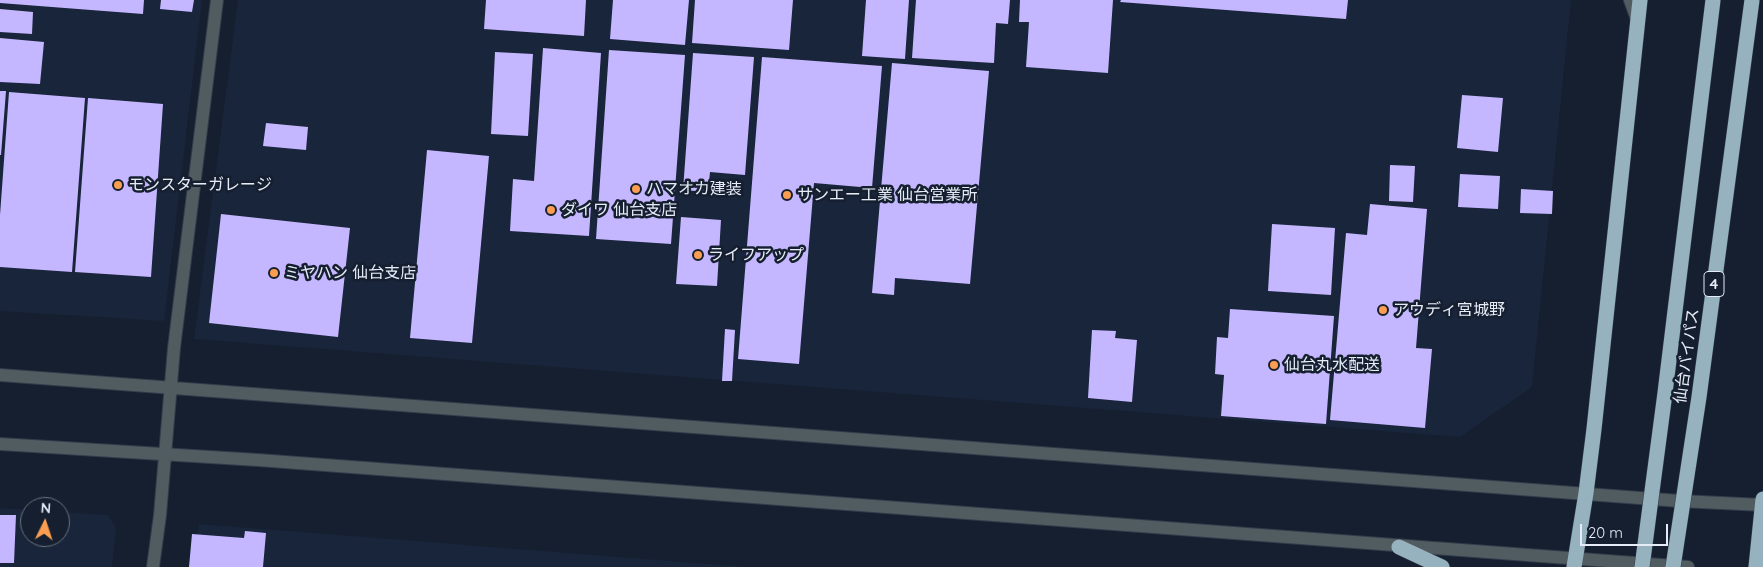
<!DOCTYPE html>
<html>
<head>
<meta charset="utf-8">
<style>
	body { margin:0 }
	#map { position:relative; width:1763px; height:567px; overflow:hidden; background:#151f2f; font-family:Quicksand,sans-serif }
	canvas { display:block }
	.north { position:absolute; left:20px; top:497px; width:50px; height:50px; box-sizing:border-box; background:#151f2f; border:1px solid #68717f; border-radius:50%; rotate:4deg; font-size:14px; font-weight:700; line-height:20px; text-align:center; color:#e5ecf8 }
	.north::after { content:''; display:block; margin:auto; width:18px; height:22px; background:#fb9e51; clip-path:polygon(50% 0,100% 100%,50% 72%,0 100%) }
	.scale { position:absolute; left:1580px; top:524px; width:88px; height:22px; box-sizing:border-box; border:2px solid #e5ecf8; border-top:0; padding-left:6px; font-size:15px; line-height:18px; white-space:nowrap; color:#e5ecf8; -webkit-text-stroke:4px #151f2f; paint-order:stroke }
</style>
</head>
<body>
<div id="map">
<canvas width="1763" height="567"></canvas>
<div class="north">N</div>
<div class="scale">20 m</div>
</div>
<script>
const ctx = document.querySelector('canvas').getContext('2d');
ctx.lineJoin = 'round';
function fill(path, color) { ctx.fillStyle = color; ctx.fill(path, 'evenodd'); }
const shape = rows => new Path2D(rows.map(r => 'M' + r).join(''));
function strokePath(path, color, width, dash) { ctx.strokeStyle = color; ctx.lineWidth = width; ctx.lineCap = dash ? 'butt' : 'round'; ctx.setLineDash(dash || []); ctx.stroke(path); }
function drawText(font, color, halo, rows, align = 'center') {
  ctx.font = font + ' Quicksand,"Noto Sans JP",sans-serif'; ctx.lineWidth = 5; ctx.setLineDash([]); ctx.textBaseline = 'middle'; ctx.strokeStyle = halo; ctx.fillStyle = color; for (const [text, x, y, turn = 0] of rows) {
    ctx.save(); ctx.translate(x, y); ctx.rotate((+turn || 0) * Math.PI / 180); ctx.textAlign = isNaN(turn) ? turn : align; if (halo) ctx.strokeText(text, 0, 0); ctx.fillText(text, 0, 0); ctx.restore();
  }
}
fill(shape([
	[0,0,202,0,164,321,0,311],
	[238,0,1571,0,1532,387,1460,437,194,339],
	[0,508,30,510,30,537,60,537,60,512,108,515,116,528,112,567,0,567],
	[199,524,747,567,194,567]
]), '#19253b');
fill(shape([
	[0,0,144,0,143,14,0,3],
	[161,0,194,0,192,12,160,9],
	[486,0,586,0,584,36,484,29],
	[613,0,689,0,685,45,610,39],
	[695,0,793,0,789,50,692,43],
	[866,0,909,0,905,59,862,56],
	[916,0,1010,0,1008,24,996,23,994,63,912,58],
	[1020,0,1113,0,1108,73,1026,67,1029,22,1019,22],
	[1121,0,1348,0,1346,19,1120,2],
	[0,9,33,12,32,34,0,32],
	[0,38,44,42,40,84,0,82],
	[543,48,601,53,589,236,510,231,513,179,534,181],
	[609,50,685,55,671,244,596,239],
	[495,52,533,54,528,136,491,134],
	[693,53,754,57,745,175,710,172,708,192,683,190],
	[762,57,882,66,872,188,814,183,799,364,738,359],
	[892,63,989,71,970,284,895,278,894,295,872,293],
	[0,91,6,91,1,155,0,155],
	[9,92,85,98,72,272,0,267,0,215],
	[1462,95,1503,98,1498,152,1457,148],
	[88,98,163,104,151,277,75,272],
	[266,123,308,127,306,150,263,146],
	[427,150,489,156,472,343,410,338],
	[1390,165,1415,166,1413,202,1389,201],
	[1460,174,1500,176,1498,209,1458,207],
	[1521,189,1553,191,1552,214,1520,213],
	[1370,204,1427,209,1416,348,1432,349,1425,428,1330,420,1346,233,1367,235],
	[221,214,350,228,338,337,209,323],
	[681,217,721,220,717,286,676,284],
	[1272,224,1335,228,1331,295,1268,291],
	[1230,309,1334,316,1326,424,1221,416,1224,375,1215,374,1217,337,1228,338],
	[725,329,735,330,732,381,722,381],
	[1092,330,1116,331,1115,338,1137,340,1132,402,1088,398],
	[0,515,16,515,14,563,0,563],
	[245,531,266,533,263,567,189,567,192,534,244,538]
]), '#c5b7ff');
const minor = shape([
	[1630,0,1638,22],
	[0,375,1680,501,1763,505],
	[0,444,258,460,1688,567],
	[153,567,160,515,174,348,217,0]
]);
const highway = shape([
	[1399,547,1442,567],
	[1574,567,1586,493,1594,429,1640,0],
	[1756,567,1763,499]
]);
strokePath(minor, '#323c4b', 14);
strokePath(highway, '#323c4b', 16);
strokePath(minor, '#515c61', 12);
strokePath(highway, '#97b2bf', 15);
const highwayBridge = shape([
	[1642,567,1665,393,1713,0],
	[1673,567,1699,397,1752,0]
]);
strokePath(highwayBridge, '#323c4b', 16, []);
strokePath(highwayBridge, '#97b2bf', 15);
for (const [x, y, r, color] of [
	[118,185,5,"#fb9e51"],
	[636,189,5,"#fb9e51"],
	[787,195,5,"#fb9e51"],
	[551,210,5,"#fb9e51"],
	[698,255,5,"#fb9e51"],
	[274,273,5,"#fb9e51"],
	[1383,310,5,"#fb9e51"],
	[1274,365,5,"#fb9e51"]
]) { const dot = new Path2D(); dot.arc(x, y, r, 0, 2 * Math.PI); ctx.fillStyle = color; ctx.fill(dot); strokePath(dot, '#151f2f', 2); }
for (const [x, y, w] of [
	[1714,284,20]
]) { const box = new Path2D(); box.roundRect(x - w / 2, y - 12.5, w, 25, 4); ctx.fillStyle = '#151f2f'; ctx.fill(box); strokePath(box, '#e5ecf8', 1); }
drawText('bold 15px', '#e5ecf8', null, [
	["4",1714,284]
]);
drawText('16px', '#e5ecf8', '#151f2f', [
	["モンスターガレージ",128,185],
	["ハマオカ建装",646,189],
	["サンエー工業 仙台営業所",797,195],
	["ダイワ 仙台支店",561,210],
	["ライフアップ",708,255],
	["ミヤハン 仙台支店",284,273],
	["アウディ宮城野",1393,310],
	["仙台丸水配送",1284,365]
], 'left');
drawText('16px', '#e5ecf8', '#151f2f', [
	["仙台バイパス",1687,356,-82]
]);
</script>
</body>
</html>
